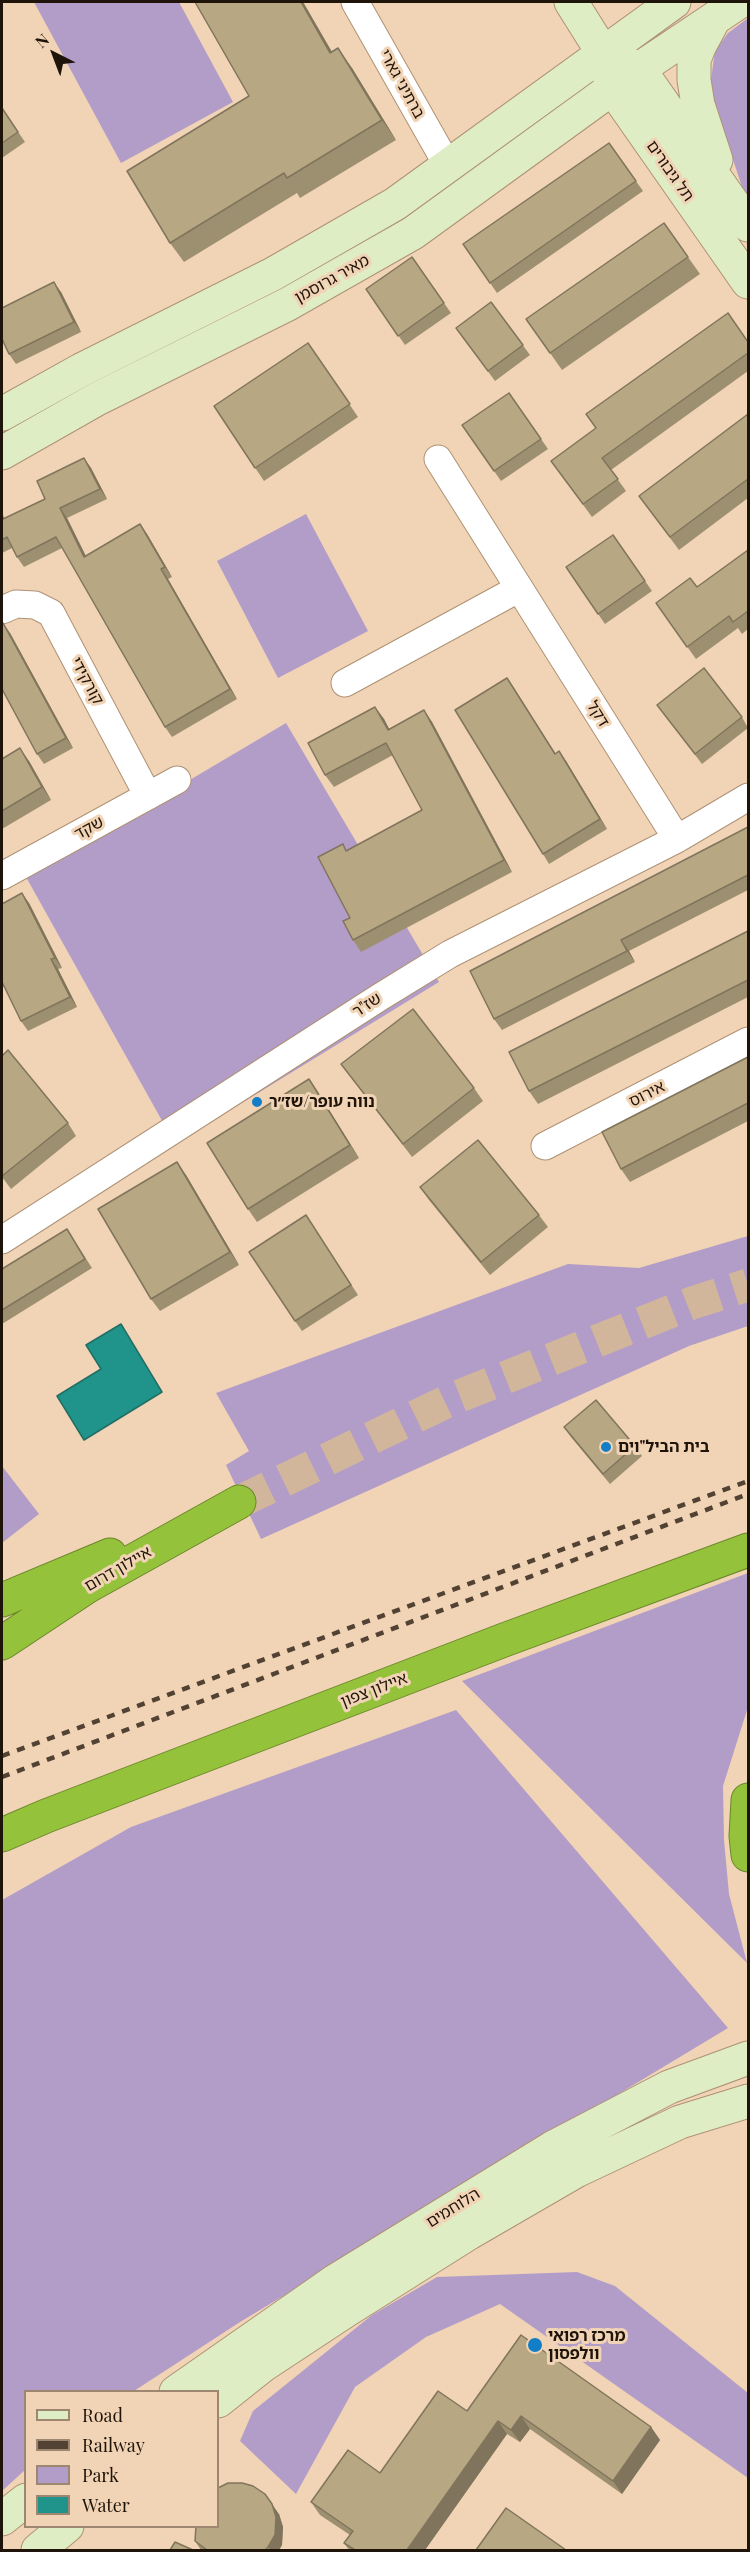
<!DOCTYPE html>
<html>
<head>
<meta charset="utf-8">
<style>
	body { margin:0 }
	#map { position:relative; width:750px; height:2552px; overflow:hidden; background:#f1d3b5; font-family:"Playfair Display",serif }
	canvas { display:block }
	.frame { position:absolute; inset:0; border:3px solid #1f1409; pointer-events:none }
	.legend { position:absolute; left:24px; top:2390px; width:195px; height:138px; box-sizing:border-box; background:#f1d3b5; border:2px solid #9d8770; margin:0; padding:8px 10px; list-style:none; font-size:18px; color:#1f1409 }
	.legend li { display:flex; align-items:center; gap:12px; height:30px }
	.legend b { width:30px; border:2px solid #9d8770 }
	.north { position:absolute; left:24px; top:24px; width:60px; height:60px; -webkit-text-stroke:4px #f1d3b5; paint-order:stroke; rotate:318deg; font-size:16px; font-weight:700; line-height:24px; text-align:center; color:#1f1409 }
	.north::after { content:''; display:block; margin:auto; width:21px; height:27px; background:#1f1409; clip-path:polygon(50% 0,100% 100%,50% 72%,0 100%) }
</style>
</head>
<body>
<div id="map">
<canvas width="750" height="2552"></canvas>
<div class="frame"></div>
<ul class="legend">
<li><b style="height:8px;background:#dfedc4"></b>Road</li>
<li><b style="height:8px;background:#524233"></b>Railway</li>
<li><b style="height:16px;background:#b29dc9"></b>Park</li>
<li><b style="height:16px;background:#20948b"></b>Water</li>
</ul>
<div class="north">N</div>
</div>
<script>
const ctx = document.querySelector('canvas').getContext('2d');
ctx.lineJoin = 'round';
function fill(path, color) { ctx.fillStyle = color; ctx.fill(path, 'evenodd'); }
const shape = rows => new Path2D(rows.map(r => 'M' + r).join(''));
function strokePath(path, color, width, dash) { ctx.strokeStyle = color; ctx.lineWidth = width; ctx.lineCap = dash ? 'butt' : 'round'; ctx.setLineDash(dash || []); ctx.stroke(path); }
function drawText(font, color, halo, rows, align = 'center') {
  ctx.font = font + ' "Playfair Display","Noto Sans Hebrew",serif'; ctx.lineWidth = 6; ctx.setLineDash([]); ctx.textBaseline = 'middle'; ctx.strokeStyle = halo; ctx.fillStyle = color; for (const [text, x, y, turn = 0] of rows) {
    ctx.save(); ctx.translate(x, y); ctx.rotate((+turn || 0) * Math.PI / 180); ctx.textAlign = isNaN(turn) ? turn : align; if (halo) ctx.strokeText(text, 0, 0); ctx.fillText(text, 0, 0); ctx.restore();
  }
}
fill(shape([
	[34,2,179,2,233,102,121,163],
	[748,18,748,205,715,105,711,79,715,51,728,33],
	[306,514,368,631,278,678,217,561],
	[286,723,439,982,175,1144,26,877],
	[748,1236,748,1326,689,1346,261,1539,226,1465,249,1451,216,1393,568,1264,639,1268],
	[2,1466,39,1514,2,1543],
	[748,1573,748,1707,723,1786,724,1840,729,1894,747,1963,462,1681],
	[456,1710,728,2028,240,2322,134,2391,26,2392,25,2470,2,2491,2,1900,131,1827],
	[577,2272,615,2286,748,2393,748,2478,500,2304,426,2337,355,2387,296,2494,240,2441,253,2411,372,2315,437,2277]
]), '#b29dc9');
const water = shape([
	[121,1324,162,1392,84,1440,57,1396,101,1369,86,1345,121,1324]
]);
fill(water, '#20948b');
strokePath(water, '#206e64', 1.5);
strokePath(shape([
	[239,1502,452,1399,692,1303,748,1285]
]), '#d2b69b', 33, [33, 16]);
const street = shape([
	[355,2,448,166],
	[438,459,677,839],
	[2,610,16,604,35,605,51,613,148,796],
	[345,683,518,589],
	[2,876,177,780],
	[545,1146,748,1041],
	[2,1240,380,997,450,954,677,839,748,797]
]);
const secondary = shape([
	[571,2,603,53,613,89,748,282],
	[714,19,699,47,694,60,694,80,698,105,716,160],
	[618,60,639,69,748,225],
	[2,414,81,370,273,274,395,204,674,2],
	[2,453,97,399,288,304,413,233,639,69,739,2],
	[176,2392,335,2281,552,2148,669,2087,748,2058],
	[218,2401,262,2366,347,2310,469,2233,576,2171,680,2122,748,2101],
	[2,2519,26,2500],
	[38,2550,67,2526]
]);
const highway = shape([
	[2,1600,110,1555],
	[2,1643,88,1586,239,1502],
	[748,1800,746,1836,748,1855],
	[2,1835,46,1816,504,1640,748,1550]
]);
strokePath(street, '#ae9275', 29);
strokePath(secondary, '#ae9275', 35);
strokePath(highway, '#6b862a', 35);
strokePath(street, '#fff', 27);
strokePath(secondary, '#dfedc4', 33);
strokePath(highway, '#94c33b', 33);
strokePath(shape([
	[2,1756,748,1481],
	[2,1777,748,1494]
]), '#524233', 4.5, [8, 8]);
fill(shape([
	[195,2,303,2,332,52,352,68,396,140,300,198,297,193,184,262,170,243,249,96],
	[2,108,25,142,2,158],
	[609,143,643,191,497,293,463,244],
	[664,223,700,274,562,370,526,319],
	[412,257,451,313,405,345,366,289],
	[61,292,81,332,16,364,9,354],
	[491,302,530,355,495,381,456,328],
	[748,342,748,371,611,470,626,491,592,517,551,461],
	[308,343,358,417,264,481,214,406],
	[509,393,548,449,501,481,462,425],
	[748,414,748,498,679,550,639,496],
	[84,458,91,468,107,499,67,518,86,556,147,534,172,577,168,579,237,699,172,737,165,727,62,548,24,567,17,557,12,548,2,553,2,513,5,519,45,499],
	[613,535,652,591,605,624,566,567],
	[748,550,748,629,742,634,738,628,696,659,656,603,697,587],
	[10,633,73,748,44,764,37,754],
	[507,678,555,753,566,761,607,829,549,864,543,854],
	[657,705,742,717,748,728,702,764],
	[375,707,384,719,389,729,424,710,432,722,512,872,361,952,353,940,350,918,347,850,422,810,393,755,334,787,325,775],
	[2,759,29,761,51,800,2,829],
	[748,827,748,890,629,951,635,962,502,1030,494,1019],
	[29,903,62,968,58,969,77,1007,28,1031,21,1021,4,986,2,987,2,904],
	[748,931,748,997,538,1104,529,1091],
	[2,1056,68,1123,76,1136,11,1189,2,1177],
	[748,1057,748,1121,630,1182,621,1169],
	[341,1064,474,1088,483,1101,412,1157],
	[309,1079,359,1158,257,1222,248,1209],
	[186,1175,239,1265,160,1311,151,1299],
	[420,1187,539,1215,548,1227,490,1275,429,1200],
	[306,1215,358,1295,302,1331,295,1321],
	[67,1229,92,1268,2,1324,2,1269],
	[564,1427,635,1446,642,1456,610,1484,571,1437],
	[467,2411,651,2427,660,2440,622,2494,530,2429,520,2442,507,2434,425,2550,349,2550,344,2543,350,2535,320,2515,311,2502,380,2473],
	[279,2514,283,2527,282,2545,279,2550,201,2550,195,2541]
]), '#9d9071');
fill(shape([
	[301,2,303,2,344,73,330,53],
	[338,48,352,68,396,140,382,120],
	[54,282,61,292,81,332,74,322],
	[84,458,91,468,107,499,100,489],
	[60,508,67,518,91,567,84,557],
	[140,524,147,534,172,577,165,567],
	[161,569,168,579,237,699,230,689],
	[3,623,10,633,73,748,66,738],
	[507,678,514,688,562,764,555,754],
	[375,707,384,719,396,742,388,730],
	[424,710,432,722,512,872,504,860],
	[20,748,29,761,51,800,42,787],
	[559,751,566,761,607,829,600,819],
	[22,893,29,903,62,968,55,958],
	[621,940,629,951,635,962,627,951],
	[51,959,58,969,77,1007,70,997],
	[309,1079,318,1092,359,1158,350,1145],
	[177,1162,186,1175,239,1265,230,1252],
	[521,2416,530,2429,520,2442,511,2430],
	[498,2421,507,2434,425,2550,407,2550],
	[651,2427,660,2440,622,2494,613,2481],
	[272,2504,279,2514,283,2527,282,2545,279,2550,271,2550,268,2547]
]), '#80755c');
const building = shape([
	[195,2,301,2,330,53,338,48,382,120,287,178,284,173,170,243,127,171,249,96,195,2],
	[2,108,18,132,2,143,2,108],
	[609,143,636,181,490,283,463,244,609,143],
	[664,223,688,257,550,353,526,319,664,223],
	[412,257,444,303,398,336,366,289,412,257],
	[54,282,74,322,9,354,2,339,2,308,54,282],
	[491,302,523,345,488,371,456,328,491,302],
	[728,313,748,342,748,353,602,458,618,479,583,504,551,461,596,428,586,414,728,313],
	[308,343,350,404,255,468,214,406,308,343],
	[509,393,541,439,494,471,462,425,509,393],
	[748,414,748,479,670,537,639,496,748,414],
	[84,458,100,489,60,508,84,557,140,524,165,567,161,569,230,689,165,727,56,537,17,557,7,537,2,540,2,516,3,519,45,499,37,481,84,458],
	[613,535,645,581,598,614,566,567,613,535],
	[748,550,748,611,733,622,729,616,687,647,656,603,690,578,697,587,748,550],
	[2,623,3,623,66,738,37,754,2,689,2,623],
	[704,668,742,717,695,754,657,705,704,668],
	[507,678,555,754,559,751,600,819,543,854,455,710,507,678],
	[375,707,388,730,424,710,504,860,353,940,343,921,350,918,318,857,343,844,346,851,422,810,386,743,325,775,308,743,375,707],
	[20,748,42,787,2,811,2,759,20,748],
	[748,827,748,875,621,940,627,951,494,1019,470,971,748,827],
	[22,893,55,958,51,959,70,997,21,1021,2,982,2,904,22,893],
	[748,931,748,980,529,1091,509,1052,748,931],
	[413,1009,474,1088,403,1144,341,1064,413,1009],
	[8,1050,68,1123,2,1176,2,1056,8,1050],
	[748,1057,748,1103,621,1169,602,1132,748,1057],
	[309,1079,350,1145,248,1209,207,1143,309,1079],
	[478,1140,539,1215,481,1262,420,1187,478,1140],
	[177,1162,230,1252,151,1299,98,1209,177,1162],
	[306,1215,351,1285,295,1321,249,1252,306,1215],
	[67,1229,85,1259,2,1310,2,1269,67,1229],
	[596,1400,635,1446,603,1474,564,1427,596,1400],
	[521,2335,651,2427,613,2481,521,2416,511,2430,498,2421,407,2550,355,2550,344,2543,353,2531,311,2502,348,2450,380,2473,438,2391,467,2411,521,2335],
	[228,2483,242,2483,253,2486,265,2494,272,2504,276,2517,275,2535,268,2547,265,2550,207,2550,195,2541,196,2526,218,2526,218,2488,228,2483],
	[506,2508,566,2550,476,2550,506,2508],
	[175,2542,193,2550,170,2550,175,2542]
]);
fill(building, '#b7a783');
strokePath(building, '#80755c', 1.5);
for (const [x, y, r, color] of [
	[257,1102,6,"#137ec8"],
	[606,1447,6,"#137ec8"],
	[535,2345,8,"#137ec8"]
]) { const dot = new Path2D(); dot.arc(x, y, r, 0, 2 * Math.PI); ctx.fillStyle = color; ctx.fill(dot); strokePath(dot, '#f1d3b5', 2); }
drawText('16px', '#1f1409', '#f1d3b5', [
	["ברתיני גארי",402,84,61],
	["תל גיבורים",670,171,55],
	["מאיר גרוסמן",332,279,-29],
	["קורקידי",87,681,62],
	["דקל",598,714,58],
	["שקד",89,828,-29],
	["שז\"ר",367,1005,-33],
	["אירוס",647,1094,-27],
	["איילון דרום",118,1569,-30],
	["איילון צפון",374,1690,-21],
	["הלוחמים",453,2208,-32]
]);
drawText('bold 16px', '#1f1409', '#f1d3b5', [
	["נווה עופר/שז״ר",269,1102],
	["בית הביל\"וים",618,1447],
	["מרכז רפואי",548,2336],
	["וולפסון",548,2354]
], 'left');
</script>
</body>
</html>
